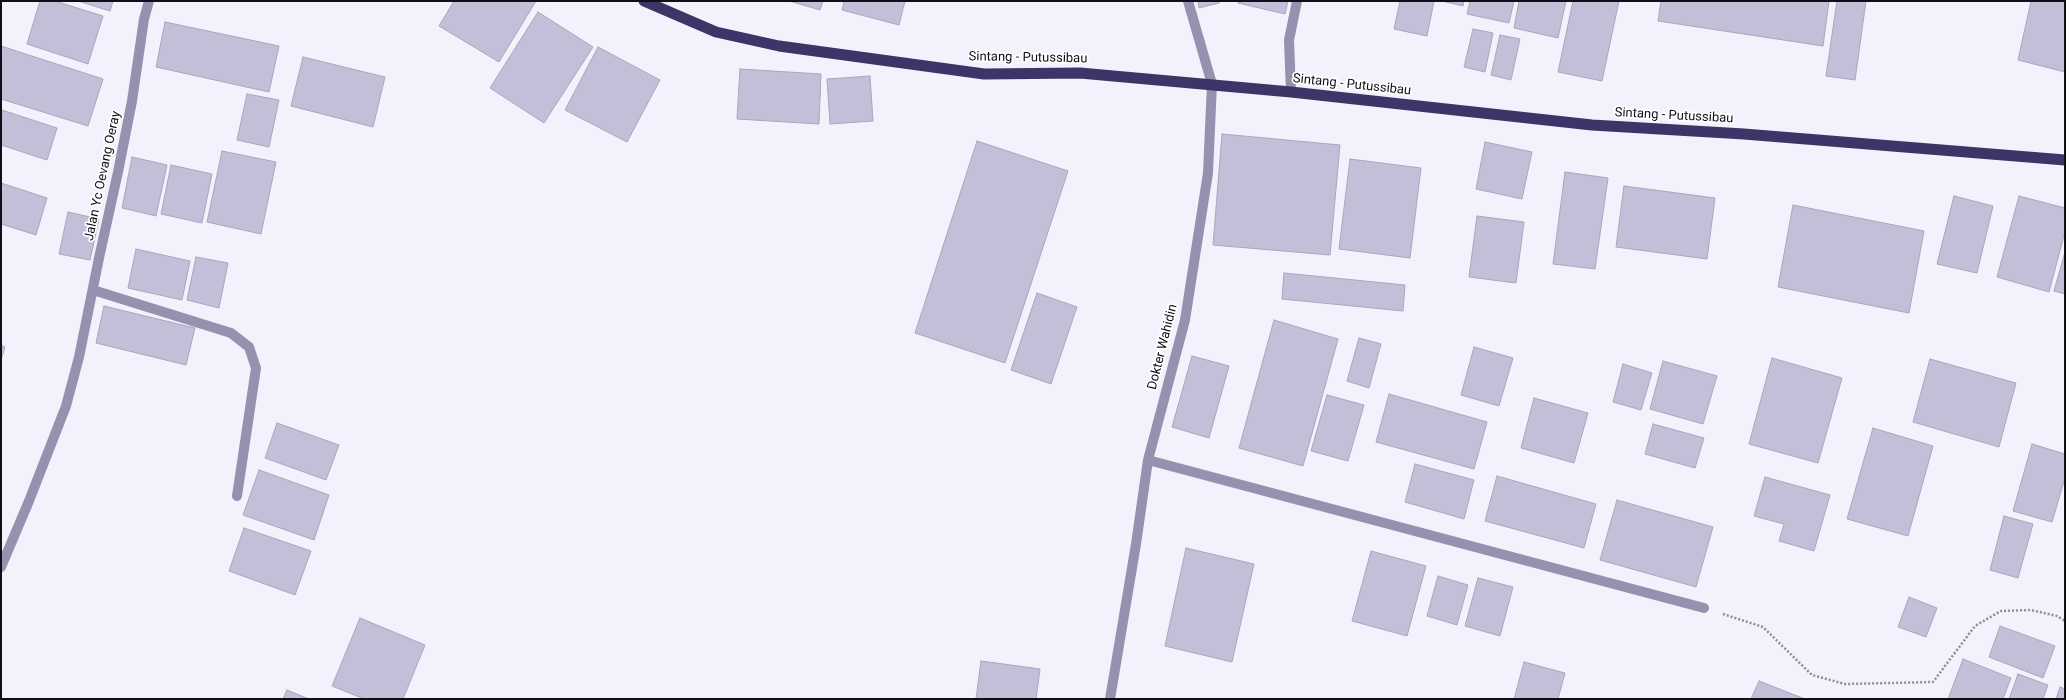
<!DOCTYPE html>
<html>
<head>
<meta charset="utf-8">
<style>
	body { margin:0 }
	#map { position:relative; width:2066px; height:700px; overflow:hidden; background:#f2f2fc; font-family:Roboto,sans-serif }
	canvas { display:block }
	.frame { position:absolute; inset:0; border:2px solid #100f18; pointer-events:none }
</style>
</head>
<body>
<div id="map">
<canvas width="2066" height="700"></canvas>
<div class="frame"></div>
</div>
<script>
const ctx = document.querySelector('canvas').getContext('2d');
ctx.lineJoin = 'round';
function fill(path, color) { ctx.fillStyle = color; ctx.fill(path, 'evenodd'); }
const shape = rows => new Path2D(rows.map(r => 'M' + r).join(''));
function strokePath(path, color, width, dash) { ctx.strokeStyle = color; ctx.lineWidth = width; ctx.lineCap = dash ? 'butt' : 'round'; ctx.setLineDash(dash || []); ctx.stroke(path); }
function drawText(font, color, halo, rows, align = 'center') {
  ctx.font = font + ' Roboto,sans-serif'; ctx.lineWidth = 3.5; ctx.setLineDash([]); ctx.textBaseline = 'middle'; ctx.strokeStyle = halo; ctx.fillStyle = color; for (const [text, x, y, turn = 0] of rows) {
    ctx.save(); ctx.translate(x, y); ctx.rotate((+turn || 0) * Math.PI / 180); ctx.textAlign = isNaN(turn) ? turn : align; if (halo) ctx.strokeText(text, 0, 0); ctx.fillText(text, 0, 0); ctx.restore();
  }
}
const building = shape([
	[40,1,55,1,103,16,88,64,27,44,40,1],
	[78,1,113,1,110,11,78,1],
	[454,1,536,1,499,62,439,26,454,1],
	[789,1,823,1,820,10,789,1],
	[844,1,905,1,899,25,842,10,844,1],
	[1198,1,1219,1,1219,3,1199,8,1198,1],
	[1239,1,1288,1,1285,14,1238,3,1239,1],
	[1400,1,1434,1,1427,36,1394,29,1400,1],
	[1442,1,1464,1,1463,6,1442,1],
	[1470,1,1514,1,1509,23,1467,14,1470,1],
	[1519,1,1566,1,1558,38,1514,28,1519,1],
	[1573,1,1619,1,1602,81,1558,72,1573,1],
	[1661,1,1829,1,1823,46,1658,21,1661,1],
	[1837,1,1866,1,1855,80,1826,76,1837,1],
	[2031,1,2065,1,2065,72,2018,60,2031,1],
	[538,12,593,47,544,123,490,88,538,12],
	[165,22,279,46,269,92,156,67,165,22],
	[1473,29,1493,33,1485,72,1464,67,1473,29],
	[1500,35,1520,39,1511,80,1491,75,1500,35],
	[1,46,103,79,88,126,1,99,1,46],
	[598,47,660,80,627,142,565,110,598,47],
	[303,57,385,77,373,127,291,106,303,57],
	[740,69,821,74,819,124,737,119,740,69],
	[870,76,873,121,830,124,827,79,870,76],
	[247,94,279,100,269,147,237,140,247,94],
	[2,110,57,128,47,160,1,145,2,110],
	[1222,134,1340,145,1330,255,1213,245,1222,134],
	[977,141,1068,171,1005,363,915,333,977,141],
	[1485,142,1532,152,1522,199,1476,189,1485,142],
	[222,151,276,162,261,234,207,222,222,151],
	[132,157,167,165,156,216,122,208,132,157],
	[1350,159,1421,168,1410,258,1339,249,1350,159],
	[171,165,212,174,202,223,161,214,171,165],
	[1565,172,1608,178,1595,269,1553,264,1565,172],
	[1,183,47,198,36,235,1,224,1,183],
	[1624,186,1715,198,1707,259,1616,247,1624,186],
	[1954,196,1993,206,1977,273,1937,264,1954,196],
	[2019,196,2065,208,2065,232,2049,292,1997,277,2019,196],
	[1793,205,1924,231,1909,313,1778,287,1793,205],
	[68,212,99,219,90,260,59,254,68,212],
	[1477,216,1524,222,1516,283,1469,277,1477,216],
	[136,249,190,261,182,300,128,288,136,249],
	[2065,252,2065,294,2054,291,2065,252],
	[196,257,228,263,219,308,187,300,196,257],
	[1284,273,1405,285,1403,311,1282,299,1284,273],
	[1037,293,1077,307,1051,384,1011,370,1037,293],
	[104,306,195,328,186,365,96,343,104,306],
	[1274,320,1338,339,1303,466,1239,448,1274,320],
	[1359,338,1381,344,1369,388,1347,381,1359,338],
	[1,345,5,347,1,360,1,345],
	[1474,347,1513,358,1499,406,1461,395,1474,347],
	[1192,356,1229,366,1209,438,1172,427,1192,356],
	[1772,358,1842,378,1818,463,1749,444,1772,358],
	[1930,359,2016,383,1999,447,1913,422,1930,359],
	[1663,361,1717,376,1703,424,1650,409,1663,361],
	[1623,364,1652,373,1641,410,1613,402,1623,364],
	[1389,394,1487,422,1474,469,1376,442,1389,394],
	[1327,395,1364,405,1348,461,1311,451,1327,395],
	[1534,398,1588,413,1574,463,1521,448,1534,398],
	[277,423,339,445,326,480,265,458,277,423],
	[1653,424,1704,438,1695,468,1645,454,1653,424],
	[1873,428,1933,446,1908,536,1847,519,1873,428],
	[2032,444,2065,454,2065,478,2052,522,2013,511,2032,444],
	[1415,464,1474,480,1464,519,1405,502,1415,464],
	[259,470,329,495,314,540,243,515,259,470],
	[1497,476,1596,504,1584,548,1485,521,1497,476],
	[1765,477,1830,495,1814,551,1779,541,1784,524,1754,516,1765,477],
	[1617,500,1713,527,1696,587,1600,560,1617,500],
	[2004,516,2033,524,2018,578,1990,570,2004,516],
	[244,528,311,551,295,595,229,571,244,528],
	[1186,548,1254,564,1232,662,1165,646,1186,548],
	[1371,551,1426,566,1407,636,1352,621,1371,551],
	[1438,576,1468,585,1457,625,1427,616,1438,576],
	[1478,578,1513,587,1500,636,1465,626,1478,578],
	[1909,597,1937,608,1926,637,1898,627,1909,597],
	[360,618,425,645,403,699,364,699,332,686,360,618],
	[2000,626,2055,646,2043,678,1989,657,2000,626],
	[1963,659,2011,678,2003,699,1948,699,1963,659],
	[981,661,1040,669,1036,699,976,699,981,661],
	[1524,662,1565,673,1558,699,1514,699,1524,662],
	[2018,674,2048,685,2043,699,2009,699,2018,674],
	[1759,681,1805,699,1751,699,1759,681],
	[2060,687,2065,689,2065,699,2056,699,2060,687],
	[287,690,309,699,283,699,287,690]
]);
fill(building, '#c2c0d8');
strokePath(building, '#a8a6bd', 1);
strokePath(shape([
	[1723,614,1763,627,1812,675,1845,684,1933,682,1975,626,2001,611,2031,610,2057,616,2065,621]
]), '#8e8d97', 2.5, [2, 2]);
strokePath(shape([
	[1291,92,1289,40,1297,1],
	[93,290,231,333,249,347,256,368,237,496],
	[1148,460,1704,608],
	[1,567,29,501,66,406,79,357,99,258,118,172,132,101,144,19,149,1],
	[1110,699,1136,544,1148,460,1185,320,1208,173,1212,84]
]), '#9492af', 10);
strokePath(shape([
	[1188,1,1212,84]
]), '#9492af', 10);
strokePath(shape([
	[644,1,716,32,779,46,984,74,1080,73,1291,92,1592,125,1744,134,2065,160]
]), '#3e3468', 11);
drawText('13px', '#100f18', '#fff', [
	["Sintang - Putussibau",1028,58,1],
	["Sintang - Putussibau",1352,85,6],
	["Sintang - Putussibau",1674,116,3],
	["Jalan Yc Oevang Oeray",103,176,-78],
	["Dokter Wahidin",1163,347,-76]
]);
</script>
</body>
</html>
